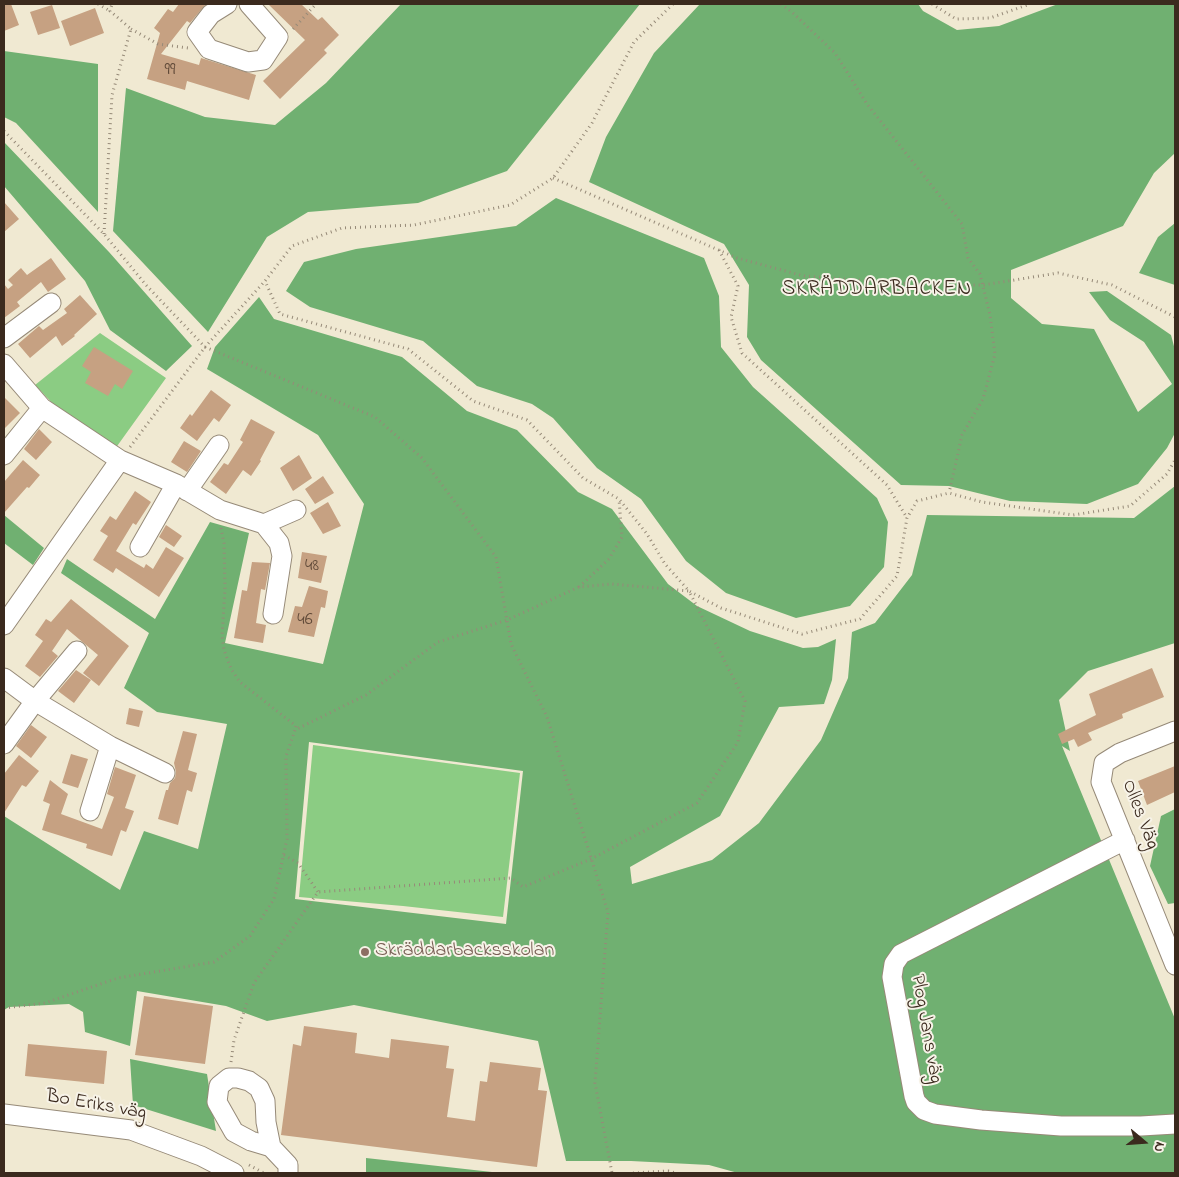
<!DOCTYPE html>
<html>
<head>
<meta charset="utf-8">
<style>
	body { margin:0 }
	#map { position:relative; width:1179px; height:1177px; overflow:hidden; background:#f0e9d2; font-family:"Indie Flower",sans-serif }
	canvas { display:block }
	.frame { position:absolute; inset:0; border:5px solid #3b2a1e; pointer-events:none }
	.north { position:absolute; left:1119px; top:1117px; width:50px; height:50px; -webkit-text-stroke:4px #f7f3e8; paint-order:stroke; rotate:108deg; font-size:14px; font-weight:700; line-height:20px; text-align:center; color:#3b2a1e }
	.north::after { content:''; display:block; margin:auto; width:18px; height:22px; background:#3b2a1e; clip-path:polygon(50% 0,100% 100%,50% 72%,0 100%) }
</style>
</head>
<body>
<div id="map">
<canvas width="1179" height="1177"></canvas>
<div class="frame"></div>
<div class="north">N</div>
</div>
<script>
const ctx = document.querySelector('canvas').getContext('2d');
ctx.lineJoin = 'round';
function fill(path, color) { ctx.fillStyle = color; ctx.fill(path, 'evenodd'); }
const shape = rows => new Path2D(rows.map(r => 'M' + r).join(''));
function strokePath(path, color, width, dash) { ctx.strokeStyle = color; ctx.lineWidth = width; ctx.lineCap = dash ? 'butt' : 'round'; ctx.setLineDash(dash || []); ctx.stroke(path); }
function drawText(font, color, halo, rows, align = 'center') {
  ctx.font = font + ' "Indie Flower",sans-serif'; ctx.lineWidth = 4; ctx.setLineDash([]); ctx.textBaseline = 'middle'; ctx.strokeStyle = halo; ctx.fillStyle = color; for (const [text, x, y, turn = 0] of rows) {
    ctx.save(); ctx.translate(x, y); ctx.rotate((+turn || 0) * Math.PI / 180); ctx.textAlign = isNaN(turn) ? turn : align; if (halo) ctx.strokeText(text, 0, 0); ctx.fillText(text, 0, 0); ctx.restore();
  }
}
fill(shape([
	[100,333,166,378,115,449,58,409,35,385],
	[313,745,520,773,503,917,403,906,299,897]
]), '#8bcc83');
fill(shape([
	[401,4,640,4,507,171,418,203,308,212,267,237,208,332,113,231,126,88,205,117,275,125,326,83],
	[700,4,918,4,923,11,957,30,999,26,1058,4,1175,4,1175,153,1154,173,1123,226,1011,270,1011,298,1042,324,1094,329,1138,412,1172,384,1144,342,1110,320,1089,292,1107,291,1171,335,1175,350,1175,433,1167,448,1138,484,1087,504,1010,501,949,486,901,485,761,360,747,337,749,285,724,244,589,182,606,137,654,53],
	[4,51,98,64,98,212,16,123,4,117],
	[4,142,109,252,192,346,166,371,110,330,85,281,4,186],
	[556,198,704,258,719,296,721,347,753,387,877,498,888,522,884,567,850,606,796,618,726,593,686,561,641,499,597,468,553,418,532,404,477,386,423,341,310,307,286,291,304,262,356,249,516,226],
	[1175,223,1175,285,1139,273,1158,237],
	[259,297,274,319,402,357,467,411,517,430,578,492,612,509,668,584,697,606,750,631,803,648,818,647,836,639,832,680,824,704,779,707,720,816,630,867,632,884,712,860,759,823,821,740,848,678,852,632,875,623,912,575,927,515,1134,518,1175,486,1175,643,1088,671,1059,700,1070,751,1062,746,1175,1019,1175,1173,738,1173,709,1165,631,1161,566,1161,538,1041,354,1005,267,1021,226,1006,137,991,130,1046,85,1032,83,1012,69,1004,9,1007,4,1010,4,816,120,890,144,831,198,849,227,724,157,712,124,688,149,633,61,573,67,559,155,619,210,522,249,533,225,643,323,664,364,504,318,435,207,369,215,347],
	[309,742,523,771,506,924,295,899],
	[4,515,44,548,33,565,4,543],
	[1175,809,1175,903,1168,904,1150,866,1161,816],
	[130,1059,207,1074,216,1131,133,1105],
	[366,1158,501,1173,366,1173]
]), '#70b071');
fill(shape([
	[4,4,11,4,19,25,4,31],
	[179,4,206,4,190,23,187,21,161,54,199,65,201,58,256,75,249,100,187,81,185,90,147,79,160,33,154,28,168,9,173,12],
	[268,4,301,4,318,20,322,17,339,35,324,50,327,53,280,99,263,81,305,40],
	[52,5,60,28,38,35,30,12],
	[95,8,104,33,70,46,61,21],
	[4,202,19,219,4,232],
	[51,258,66,279,48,292,41,282,17,302,20,306,4,318,4,284,8,289,13,285,8,280,21,268,27,275],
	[80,295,97,314,74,335,75,336,62,346,56,336,30,358,18,344,39,326,43,330,67,313,64,309],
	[94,347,133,371,122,389,115,384,108,396,85,383,91,372,82,366],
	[211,390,231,405,219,422,214,418,197,441,180,428,190,414,192,416],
	[4,397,20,413,4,429],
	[251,419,275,432,260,460,261,461,251,476,243,470,226,494,210,482,224,463,228,465,243,442,240,440],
	[39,429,52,442,36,460,24,449],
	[184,441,201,451,187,472,171,462],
	[299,455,312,478,293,491,280,468],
	[23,460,40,475,29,488,27,487,4,513,4,482],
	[323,476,334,493,315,504,305,489],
	[135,491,151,502,136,525,133,523,116,551,144,568,146,564,153,569,166,547,184,558,159,597,116,568,113,573,93,560,108,536,100,531,110,516,116,520],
	[328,502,341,526,323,534,310,513],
	[166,525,182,536,174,547,159,537],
	[302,552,327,556,321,583,298,578],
	[252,562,270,563,265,590,261,589,256,623,266,625,263,643,234,638,242,590,247,591],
	[309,586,328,591,325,608,321,607,314,637,288,632,295,606,302,607],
	[71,599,129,646,99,686,83,673,98,655,67,629,52,651,58,656,40,677,25,666,43,641,35,635,46,619,51,622],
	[1152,668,1164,697,1122,714,1123,718,1088,733,1092,740,1078,747,1074,739,1062,744,1058,734,1096,715,1089,694],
	[76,670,91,680,74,703,58,691],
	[129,708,143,711,139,727,126,724],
	[31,725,47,737,31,758,16,746],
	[183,731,197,734,188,770,197,773,192,792,187,790,178,825,158,819,166,790,168,790,170,783,175,778,176,772,174,763],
	[71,754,88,759,78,788,62,783],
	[19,755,39,771,26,787,22,785,4,813,4,774],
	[1175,766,1175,792,1147,805,1138,781],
	[115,767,136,775,125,808,134,811,126,832,121,830,112,856,86,848,87,844,42,830,50,804,43,801,50,780,68,794,61,814,102,829,114,797,107,794],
	[144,996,213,1006,205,1064,135,1055],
	[304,1026,357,1033,355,1053,389,1058,391,1039,449,1046,446,1068,454,1069,447,1117,475,1121,480,1081,487,1082,490,1062,541,1068,538,1090,547,1091,537,1167,281,1135,293,1044,301,1046],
	[28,1044,107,1051,104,1084,25,1076]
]), '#c6a182');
const minor = shape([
	[227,4,211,14,197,32,209,49,248,62,263,60,278,37,249,4],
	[4,338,51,303],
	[4,364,42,408,120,460,176,484,220,510,264,524,279,543,282,556,273,614],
	[4,455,42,408],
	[187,491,219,445],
	[264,524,296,510],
	[140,547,176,484],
	[4,625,120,460],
	[4,678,35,701,110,746,90,811],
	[1175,731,1120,753,1104,763,1101,782,1175,965],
	[4,744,35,701,77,651],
	[110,746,165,773],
	[1125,840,901,954,894,964,892,977,914,1096,916,1102,924,1110,935,1114,981,1120,1061,1126,1141,1126,1175,1124],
	[4,1114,131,1130,201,1156,234,1173],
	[271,1147,266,1122,265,1101,259,1088,249,1081,238,1078,229,1078,219,1086,217,1102,234,1132,251,1141,271,1147,288,1165,288,1173]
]);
strokePath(minor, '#968a78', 21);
strokePath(shape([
	[98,4,110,11],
	[673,4,634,42,592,123,553,178,510,205,414,225,342,228,292,246,265,281,280,314,408,349,473,401,527,420,583,478,619,499,647,534,665,564,689,591,721,608,802,634,860,619,897,576,907,518,917,501,949,493,982,502,1073,515,1130,506,1167,474,1175,460],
	[781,4,792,12,835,53,867,104,962,224,968,258,980,274,990,315,995,354,983,399,962,435,949,493],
	[932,4,956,19,990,18,1030,4],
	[131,29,158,44,188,48],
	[293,29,316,4],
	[4,131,104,234,146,285,205,347,265,281],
	[553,178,737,258,804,276,926,285,983,285,1058,273,1112,285,1175,317],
	[104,234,112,95,131,29,110,11,112,4],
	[719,250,738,286,731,317,742,353,887,485,907,518],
	[130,447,205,347,375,417,422,458,496,557,511,644,547,717,608,912,595,1083,612,1173],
	[221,528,224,543,225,589,222,636,224,650,231,669,240,682,296,726,295,730],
	[579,587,609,559,622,537,619,499],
	[284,855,298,863,318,892],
	[4,1008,45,1003,118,978,214,962,250,936,274,899,287,839,286,756,295,730,366,695,438,642,507,620,579,587,612,584,689,591,745,701,738,742,697,803,591,859,523,887,511,878,318,892],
	[231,1062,234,1040,254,983,318,892],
	[249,1165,264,1173],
	[633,1173,668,1171,676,1173]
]), '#968a78', 3, [1, 4]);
strokePath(minor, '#fff', 19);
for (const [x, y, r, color] of [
	[365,952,5,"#8d6e63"]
]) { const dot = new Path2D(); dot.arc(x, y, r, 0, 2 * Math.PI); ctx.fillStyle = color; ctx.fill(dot); strokePath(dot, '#f7f3e8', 2); }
drawText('18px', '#5e4837', null, [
	["99",170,71],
	["48",312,567],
	["46",305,621]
]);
drawText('20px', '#3b2a1e', '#f7f3e8', [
	["Olles Väg",1139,815,69],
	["Plog Jans väg",925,1029,80],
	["Bo Eriks väg",96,1106,10]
]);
drawText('20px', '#785e54', '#f7f3e8', [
	["Skräddarbacksskolan",375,952]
], 'left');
ctx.letterSpacing = '1px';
drawText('21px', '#3b2a1e', '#f7f3e8', [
	["SKRÄDDARBACKEN",877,291]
]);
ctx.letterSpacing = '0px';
</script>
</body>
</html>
